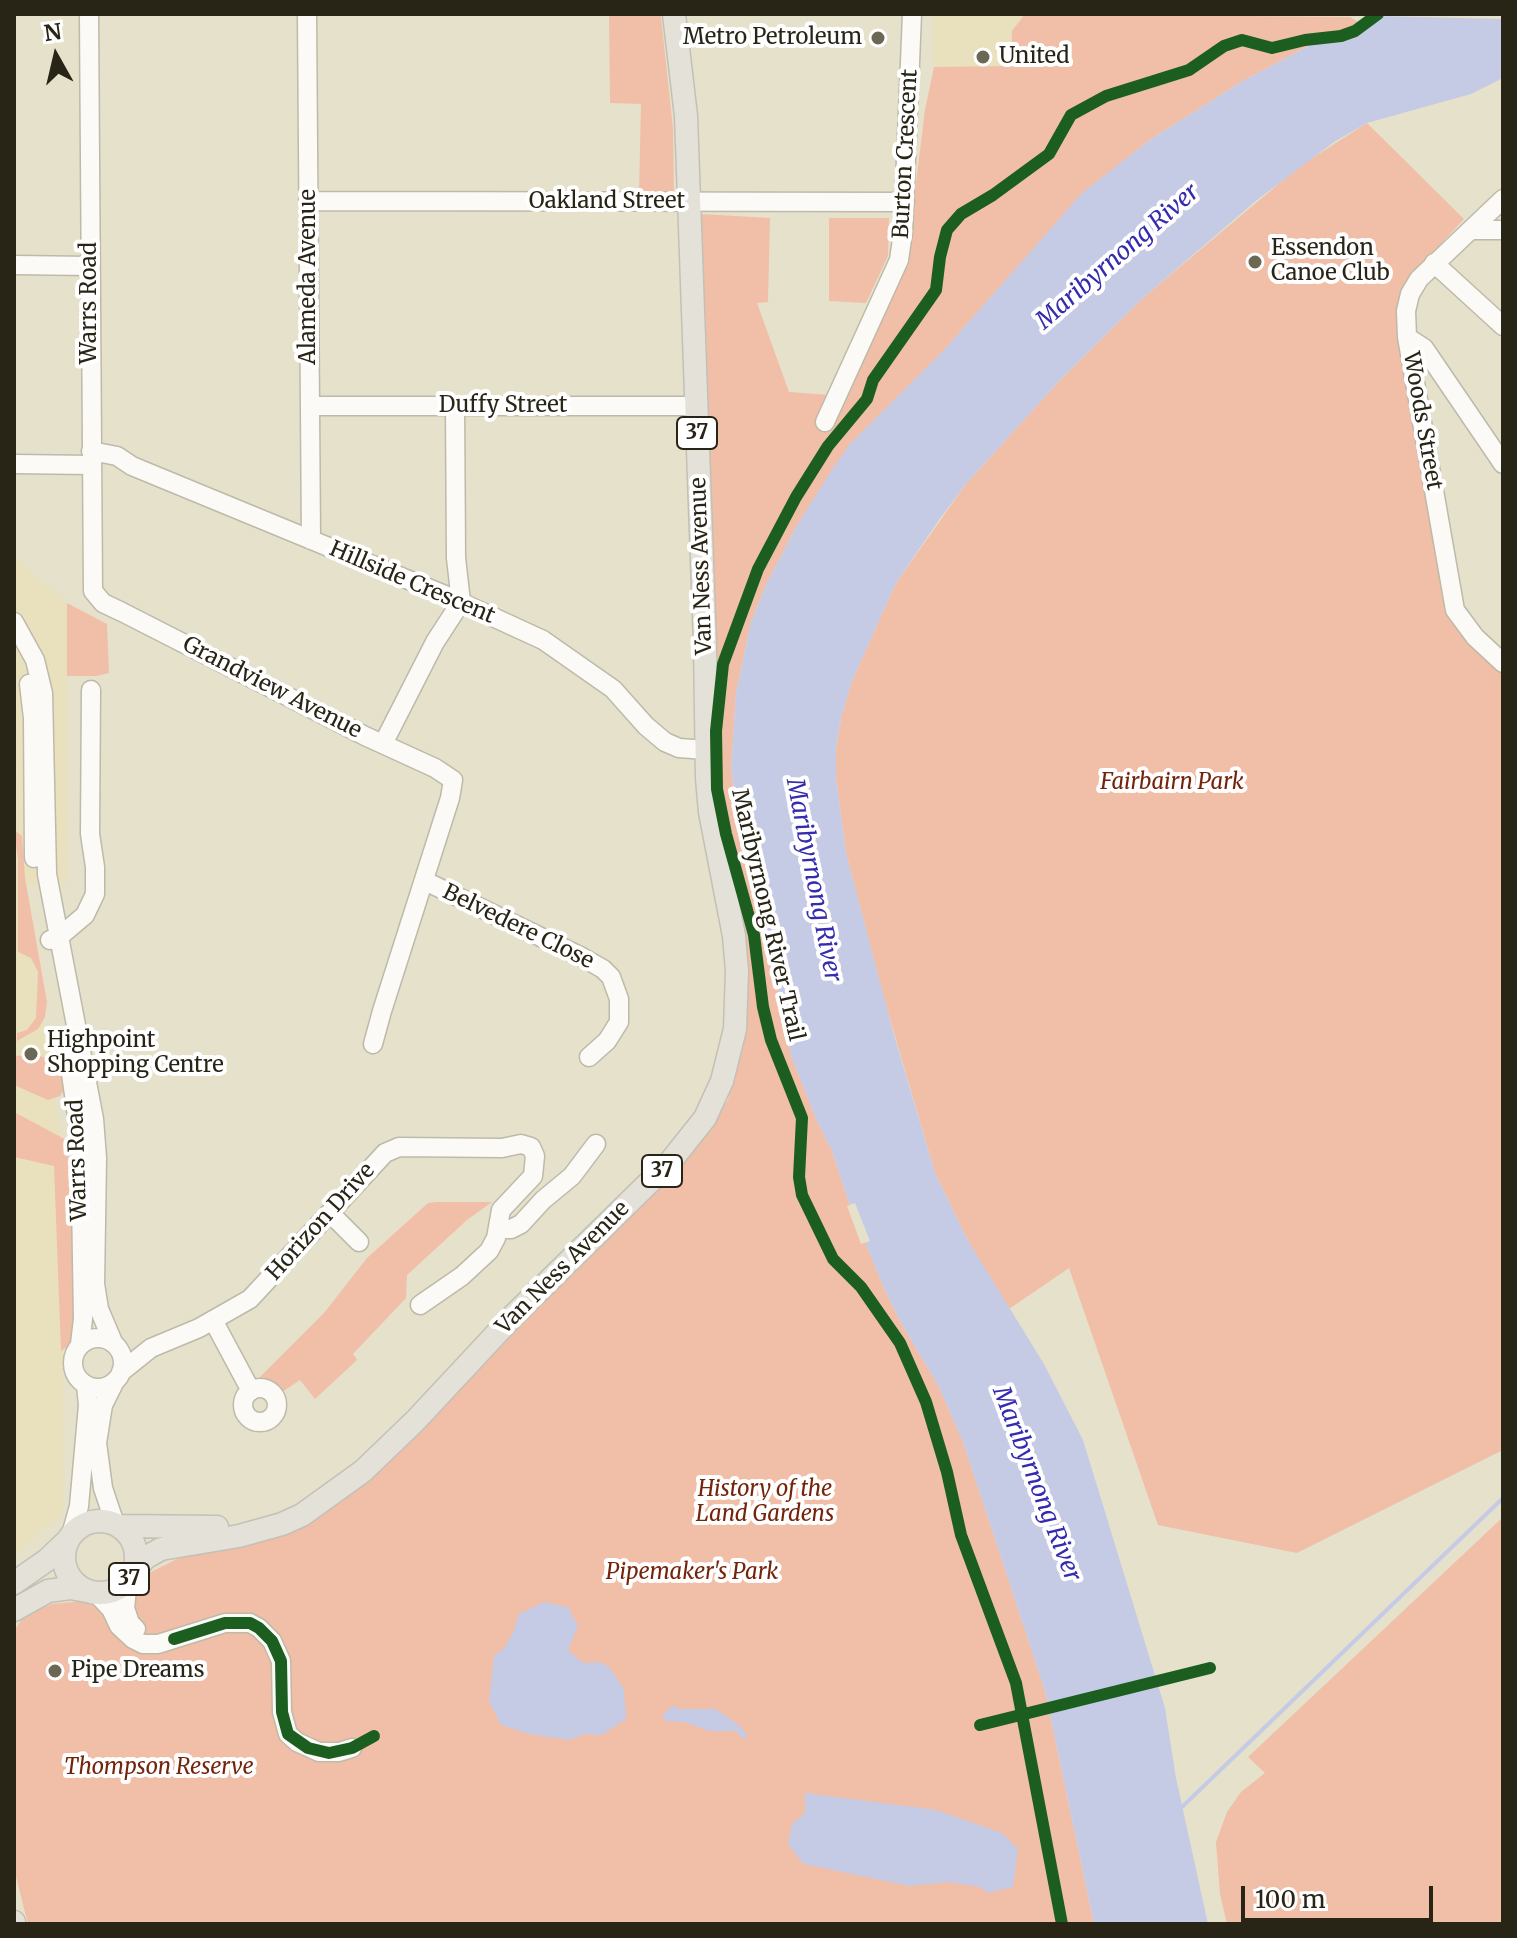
<!DOCTYPE html>
<html>
<head>
<meta charset="utf-8">
<style>
	body { margin:0 }
	#map { position:relative; width:1517px; height:1938px; overflow:hidden; background:#e6e1cb; font-family:Merriweather,serif }
	canvas { display:block }
	.frame { position:absolute; inset:0; border:16px solid #292516; pointer-events:none }
	.north { position:absolute; left:16px; top:16px; width:80px; height:80px; -webkit-text-stroke:6px #fff; paint-order:stroke; rotate:352deg; font-size:22px; font-weight:700; line-height:32px; text-align:center; color:#292516 }
	.north::after { content:''; display:block; margin:auto; width:28px; height:36px; background:#292516; clip-path:polygon(50% 0,100% 100%,50% 72%,0 100%) }
	.scale { position:absolute; left:1241px; top:1886px; width:192px; height:36px; box-sizing:border-box; border:4px solid #292516; border-top:0; padding-left:10px; font-size:24px; line-height:28px; white-space:nowrap; color:#292516; -webkit-text-stroke:6px #fff; paint-order:stroke }
</style>
</head>
<body>
<div id="map">
<canvas width="1517" height="1938"></canvas>
<div class="frame"></div>
<div class="north">N</div>
<div class="scale">100 m</div>
</div>
<script>
const ctx = document.querySelector('canvas').getContext('2d');
ctx.lineJoin = 'round';
function fill(path, color) { ctx.fillStyle = color; ctx.fill(path, 'evenodd'); }
const shape = rows => new Path2D(rows.map(r => 'M' + r).join(''));
function strokePath(path, color, width, dash) { ctx.strokeStyle = color; ctx.lineWidth = width; ctx.lineCap = dash ? 'butt' : 'round'; ctx.setLineDash(dash || []); ctx.stroke(path); }
function drawText(font, color, halo, rows, align = 'center') {
  ctx.font = font + ' Merriweather,serif'; ctx.lineWidth = 8; ctx.setLineDash([]); ctx.textBaseline = 'middle'; ctx.strokeStyle = halo; ctx.fillStyle = color; for (const [text, x, y, turn = 0] of rows) {
    ctx.save(); ctx.translate(x, y); ctx.rotate((+turn || 0) * Math.PI / 180); ctx.textAlign = isNaN(turn) ? turn : align; if (halo) ctx.strokeText(text, 0, 0); ctx.fillText(text, 0, 0); ctx.restore();
  }
}
fill(shape([
	[933,14,1025,14,1012,31,1011,66,934,67],
	[14,557,67,603,67,884,22,885,63,1149,63,1513,14,1555]
]), '#e9e1bd');
fill(shape([
	[609,14,657,14,661,17,673,128,674,195,639,194,641,104,610,103],
	[1025,14,1350,17,1368,28,1343,39,1327,38,1310,45,1241,82,1151,139,1082,194,944,350,851,444,796,527,766,585,751,622,736,693,731,769,736,802,773,957,784,1027,792,1058,817,1121,832,1151,848,1200,883,1286,900,1321,939,1387,963,1442,1045,1691,1094,1924,28,1924,14,1869,14,1631,24,1616,52,1604,118,1598,145,1575,179,1558,280,1533,339,1503,436,1412,566,1275,680,1166,728,1100,743,1040,747,1009,747,976,713,778,700,214,770,218,768,302,757,303,789,392,844,396,907,256,925,110,934,67,1011,66,1012,31],
	[1367,123,1464,219,1410,277,1405,292,1452,596,1503,658,1503,1450,1297,1553,1158,1525,1069,1268,1009,1309,967,1239,935,1173,885,1002,846,853,836,778,836,748,841,718,852,681,896,583,966,484,1061,379,1144,297,1300,166],
	[829,218,889,218,888,256,866,303,829,301],
	[67,603,107,624,109,673,96,676,67,676],
	[14,830,22,836,25,878,47,1002,45,1017,38,1029,17,1041,17,1033,27,1030,36,1018,38,972,31,958,18,952,18,859],
	[33,1055,54,1059,62,1066,66,1087,60,1096,48,1100,14,1085,14,1056],
	[14,1112,72,1143,75,1341,61,1351,54,1166,14,1157],
	[437,1202,492,1202,467,1220,407,1275,406,1298,353,1354,357,1360,315,1399,300,1380,282,1392,273,1383,258,1379,324,1313,367,1258,428,1203],
	[1503,1517,1503,1924,1227,1924,1220,1894,1216,1842,1227,1812,1241,1792,1265,1773,1248,1757]
]), '#f1bea7');
fill(shape([
	[1388,14,1503,14,1503,78,1471,94,1367,123,1334,142,1257,200,1144,297,1061,379,966,484,939,520,896,583,852,681,841,718,836,748,836,778,846,853,894,1035,935,1173,967,1239,1044,1364,1083,1440,1165,1708,1176,1778,1208,1924,1094,1924,1045,1691,963,1442,939,1387,900,1321,883,1286,848,1200,832,1151,817,1121,792,1058,784,1027,773,957,736,802,731,769,736,693,751,622,766,585,796,527,831,471,850,444,944,350,1082,193,1151,139,1241,82,1310,45,1327,38,1343,39,1357,34],
	[544,1602,568,1607,578,1626,568,1650,583,1663,600,1662,609,1667,624,1689,626,1719,602,1735,585,1734,569,1740,529,1734,501,1725,489,1701,494,1656,504,1648,513,1633,519,1614],
	[673,1705,678,1709,716,1709,740,1726,747,1735,745,1740,735,1731,709,1731,684,1722,665,1721,662,1716],
	[805,1793,936,1810,1002,1833,1018,1849,1013,1887,987,1893,981,1887,949,1882,909,1886,804,1864,788,1845,792,1824,805,1813]
]), '#c6cbe5');
fill(shape([
	[1381,14,1503,14,1503,19,1378,16],
	[855,1203,870,1241,861,1244,847,1206]
]), '#e6e1cb');
strokePath(shape([
	[1182,1807,1503,1498]
]), '#c6cbe5', 4);
const minor = shape([
	[89,14,93,591,103,603,122,612,365,736,435,768,453,780,450,798,382,1011,373,1044],
	[307,14,311,540],
	[1503,199,1419,279,1410,294,1406,311,1407,337,1455,610,1475,637,1503,663],
	[309,201,905,202],
	[1472,230,1503,230],
	[1434,263,1503,326],
	[14,265,90,266],
	[1407,337,1424,348,1503,464],
	[310,406,696,406],
	[825,422,899,260,903,232,912,14],
	[91,451,117,456,132,466,445,595,543,640,613,689,646,726,665,742,679,748,706,750],
	[14,464,91,465],
	[14,622,35,660,43,693,47,874,94,1119,97,1158,95,1284,99,1309,113,1342],
	[29,684,33,718,34,858],
	[383,744,435,642,461,602,456,558,455,406],
	[425,881,582,957,603,969,611,977,619,999,619,1022,607,1041,589,1057],
	[50,940,59,937,85,915,95,894,95,867,90,834,91,690],
	[68,1053,80,1136,83,1319,80,1344],
	[331,1214,359,1242],
	[498,1229,511,1229,521,1224,543,1200,572,1176,596,1144],
	[213,1320,251,1391],
	'73 1363a25 25 0 1 1 50 0a25 25 0 1 1-50 0Z',
	[121,1372,151,1348,199,1328,250,1299,385,1153,399,1147,502,1148,521,1144,531,1147,535,1156,533,1176,501,1210,496,1238,489,1251,462,1276,420,1305],
	'243 1405a17 17 0 1 1 34 0a17 17 0 1 1-34 0Z',
	[115,1524,103,1488,97,1443,103,1405,115,1381],
	[71,1535,79,1506,88,1405,86,1385],
	[128,1580,125,1608,130,1623,136,1629],
	[96,1593,111,1609,119,1626,133,1639,143,1644,158,1644,225,1623,250,1623,259,1628,272,1641,281,1661,282,1712,288,1734,297,1742,319,1752,339,1752,352,1748]
]);
const major = shape([
	'64 1557a36 36 0 1 1 72 0a36 36 0 1 1-72 0Z',
	[120,1526,217,1527],
	[132,1574,145,1558,161,1549,239,1536,282,1524,302,1515,363,1471,415,1421,514,1315,670,1162,705,1118,722,1081,735,1029,737,971,734,936,710,812,707,778,705,644,686,116,674,14],
	[14,1583,47,1560,68,1540],
	[14,1610,48,1591,70,1588,87,1591],
	[14,1922,14,1924]
]);
strokePath(minor, '#bebaa9', 21);
strokePath(major, '#c3c1b6', 25);
strokePath(minor, '#fbfaf7', 18);
strokePath(major, '#e3e1d8', 22);
strokePath(shape([
	[174,1639,225,1623,250,1623,259,1628,272,1641,281,1661,282,1712,288,1734,308,1748,329,1753,352,1748,374,1736],
	[980,1725,1210,1668],
	[1062,1924,1016,1683,961,1535,947,1472,926,1402,900,1343,861,1287,833,1259,802,1195,799,1177,802,1118,771,1040,763,1007,754,935,726,834,717,789,716,731,723,664,758,569,796,497,828,446,867,399,873,380,936,290,940,257,947,230,961,214,993,195,1049,154,1071,115,1106,96,1189,70,1224,46,1242,40,1272,48,1305,40,1341,36,1355,31,1378,14]
]), '#1b5e20', 12);
for (const [x, y, r, color] of [
	[878,38,8,"#6b6755"],
	[983,57,8,"#6b6755"],
	[1255,262,8,"#6b6755"],
	[31,1054,8,"#6b6755"],
	[55,1671,8,"#6b6755"]
]) { const dot = new Path2D(); dot.arc(x, y, r, 0, 2 * Math.PI); ctx.fillStyle = color; ctx.fill(dot); strokePath(dot, '#fff', 3); }
for (const [x, y, w] of [
	[697,433,40],
	[662,1171,40],
	[129,1579,40]
]) { const box = new Path2D(); box.roundRect(x - w / 2, y - 16, w, 32, 6); ctx.fillStyle = '#fff'; ctx.fill(box); strokePath(box, '#292516', 2); }
drawText('bold 20px', '#292516', null, [
	["37",697,433],
	["37",662,1171],
	["37",129,1579]
]);
drawText('22px', '#292516', '#fff', [
	["Metro Petroleum",862,38,"right"],
	["United",999,57],
	["Essendon",1271,249],
	["Canoe Club",1271,274],
	["Highpoint",47,1041],
	["Shopping Centre",47,1066],
	["Pipe Dreams",71,1671]
], 'left');
drawText('22px', '#292516', '#fff', [
	["Burton Crescent",906,154,-87],
	["Oakland Street",607,202],
	["Alameda Avenue",309,277,-90],
	["Warrs Road",90,303,-90],
	["Duffy Street",503,406],
	["Woods Street",1422,421,80],
	["Van Ness Avenue",702,566,-92],
	["Hillside Crescent",412,583,23],
	["Grandview Avenue",272,688,27],
	["Maribyrnong River Trail",767,915,77],
	["Belvedere Close",518,927,26],
	["Warrs Road",78,1160,-92],
	["Horizon Drive",321,1222,-48],
	["Van Ness Avenue",563,1268,-45]
]);
drawText('italic 22px', '#74240b', '#fff', [
	["Fairbairn Park",1172,783],
	["History of the",765,1490],
	["Land Gardens",765,1515],
	["Pipemaker's Park",692,1573],
	["Thompson Reserve",159,1768]
]);
drawText('italic 24px', '#352bae', '#fff', [
	["Maribyrnong River",1118,257,-41],
	["Maribyrnong River",813,880,79],
	["Maribyrnong River",1036,1484,69]
]);
</script>
</body>
</html>
